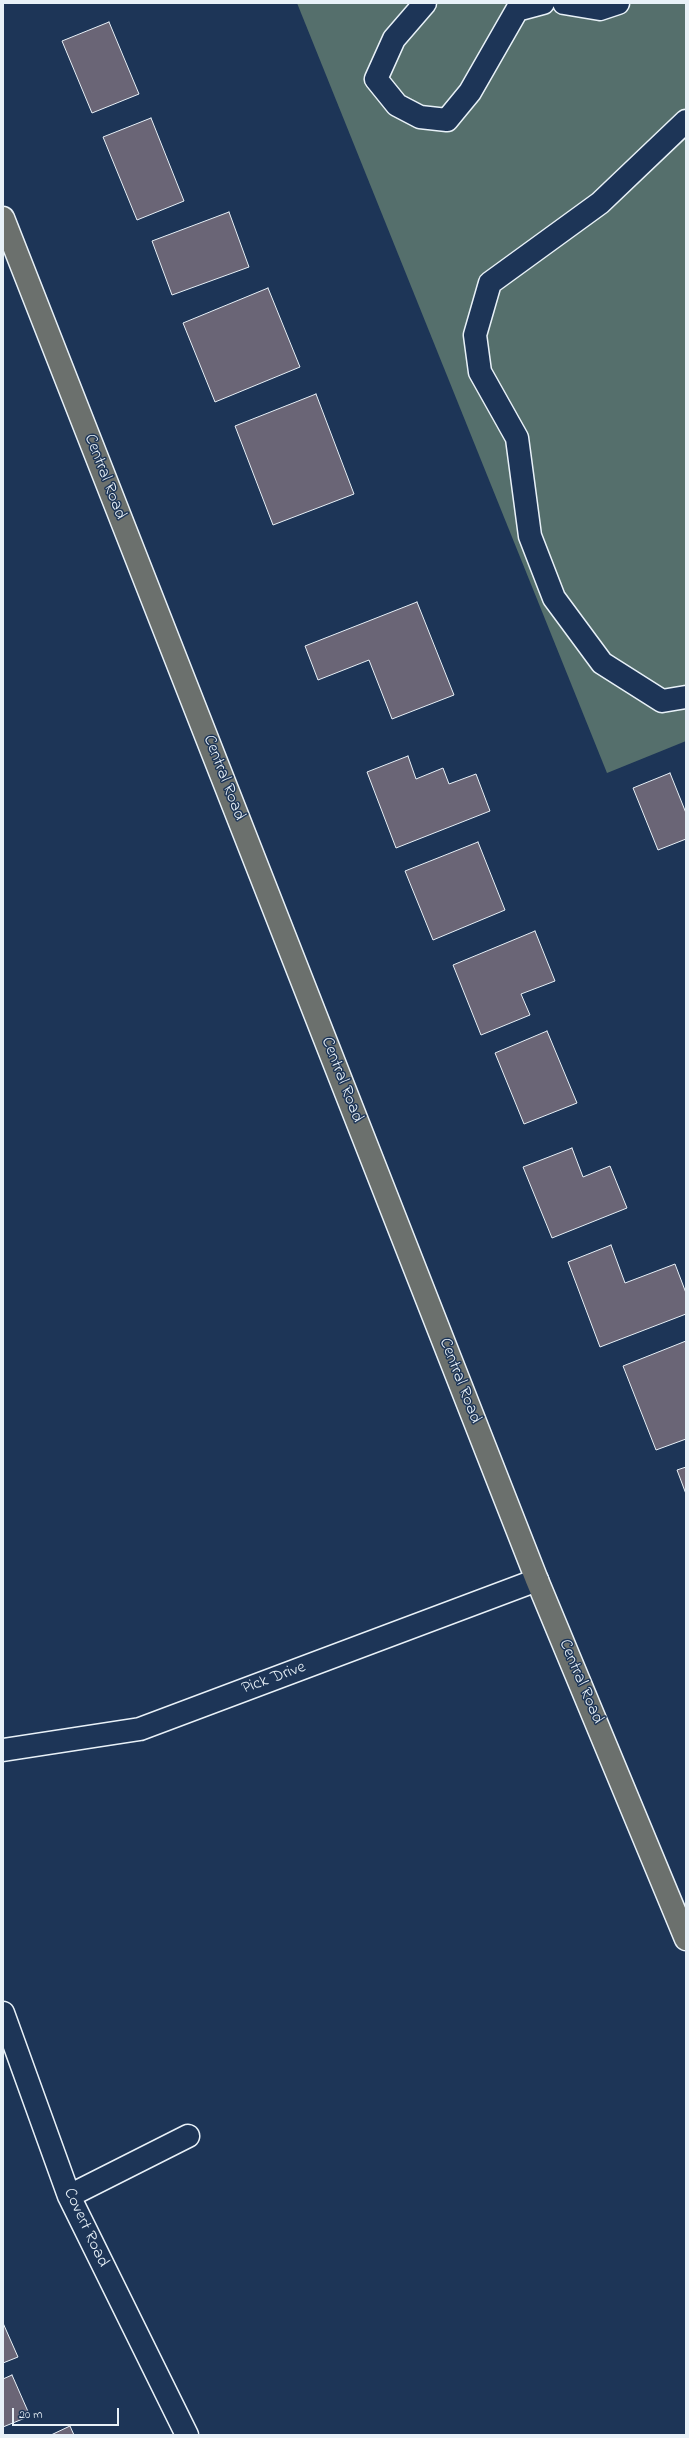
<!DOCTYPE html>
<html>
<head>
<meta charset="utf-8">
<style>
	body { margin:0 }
	#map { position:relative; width:689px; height:2438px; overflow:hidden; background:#1d3557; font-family:"Indie Flower",sans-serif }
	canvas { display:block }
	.frame { position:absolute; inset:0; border:4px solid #e8f1f8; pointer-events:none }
	.scale { position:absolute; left:12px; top:2408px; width:107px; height:18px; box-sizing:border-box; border:2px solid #e8f1f8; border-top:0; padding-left:5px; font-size:12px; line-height:14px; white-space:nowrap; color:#e8f1f8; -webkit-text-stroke:3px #1d3557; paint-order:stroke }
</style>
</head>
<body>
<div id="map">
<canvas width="689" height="2438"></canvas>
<div class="frame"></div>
<div class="scale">20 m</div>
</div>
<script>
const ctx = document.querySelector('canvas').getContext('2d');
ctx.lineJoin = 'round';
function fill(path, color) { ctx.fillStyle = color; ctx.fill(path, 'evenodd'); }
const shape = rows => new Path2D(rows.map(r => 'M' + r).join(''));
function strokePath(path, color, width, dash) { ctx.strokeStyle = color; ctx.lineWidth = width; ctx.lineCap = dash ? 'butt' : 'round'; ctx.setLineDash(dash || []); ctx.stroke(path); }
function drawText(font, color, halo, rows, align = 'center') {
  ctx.font = font + ' "Indie Flower",sans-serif'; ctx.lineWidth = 3; ctx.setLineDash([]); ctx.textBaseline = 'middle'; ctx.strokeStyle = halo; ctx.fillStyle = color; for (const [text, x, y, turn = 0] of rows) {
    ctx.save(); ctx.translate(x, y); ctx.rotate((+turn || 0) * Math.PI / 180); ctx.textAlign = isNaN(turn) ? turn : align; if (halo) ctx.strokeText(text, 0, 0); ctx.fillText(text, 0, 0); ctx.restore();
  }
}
fill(shape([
	[297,3,686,3,686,741,607,773]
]), '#556f6c');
const building = shape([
	[109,22,139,94,92,113,62,41,109,22],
	[151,118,184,201,137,220,103,137,151,118],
	[229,212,249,267,172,295,152,241,229,212],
	[268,288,300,367,215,402,183,323,268,288],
	[316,394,354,494,273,525,235,426,316,394],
	[417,602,454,695,392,719,369,660,318,680,305,646,417,602],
	[408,756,416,779,443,768,449,784,476,774,490,811,396,848,367,772,408,756],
	[670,773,686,813,686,839,658,850,633,788,670,773],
	[478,842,505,910,433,940,405,871,478,842],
	[535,931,555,981,521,994,530,1015,481,1035,453,965,535,931],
	[547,1031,577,1103,524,1124,495,1053,547,1031],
	[572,1148,583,1177,610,1166,627,1208,552,1238,523,1167,572,1148],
	[611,1245,625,1283,675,1264,686,1293,686,1314,600,1347,568,1262,611,1245],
	[686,1341,686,1439,656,1450,623,1366,686,1341],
	[686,1467,686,1494,677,1470,686,1467],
	[3,2323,18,2357,3,2363,3,2323],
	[12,2375,30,2416,3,2427,3,2379,12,2375],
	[70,2426,74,2435,51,2435,70,2426]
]);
fill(building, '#6a6576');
strokePath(building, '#e8f1f8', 1);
const minor = shape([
	[425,3,394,39,376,79,397,105,420,117,447,120,470,92,517,10,543,3],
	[564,3,600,9,618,3],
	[686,121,600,203,490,283,475,335,480,372,517,438,530,536,554,598,602,663,662,701,686,697],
	[3,1750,140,1729,537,1580],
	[3,2013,69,2196,187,2435],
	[69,2196,188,2136]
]);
const major = shape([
	[3,218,537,1580,686,1939]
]);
strokePath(minor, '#e8f1f8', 25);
strokePath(major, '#e8f1f8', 25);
strokePath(minor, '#1d3557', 22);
strokePath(major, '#6b706d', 22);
drawText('17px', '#e8f1f8', '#1d3557', [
	["Central Road",104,477,69],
	["Central Road",223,778,69],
	["Central Road",341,1080,69],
	["Central Road",459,1381,69],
	["Pick Drive",274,1679,-20],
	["Central Road",580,1682,67],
	["Covert Road",85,2228,65]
]);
</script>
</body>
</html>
